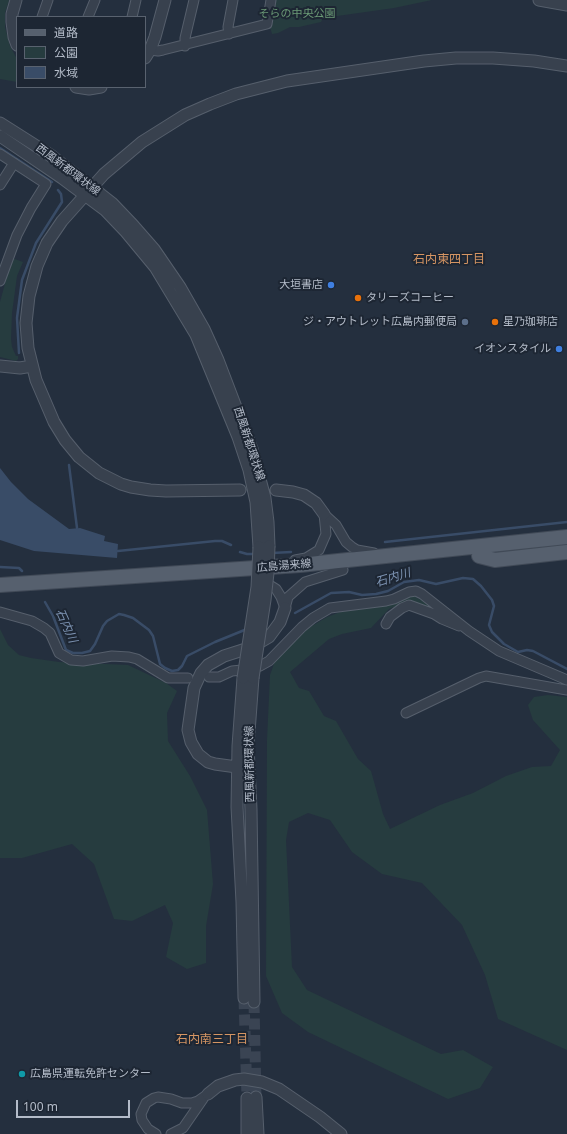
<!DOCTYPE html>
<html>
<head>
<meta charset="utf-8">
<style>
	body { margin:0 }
	#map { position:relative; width:567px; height:1134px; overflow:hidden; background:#242f3e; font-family:"Noto Sans","Noto Sans JP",sans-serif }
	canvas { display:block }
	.legend { position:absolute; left:16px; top:16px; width:130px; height:72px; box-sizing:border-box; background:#1d2633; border:1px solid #59626f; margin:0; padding:5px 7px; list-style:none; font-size:12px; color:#b4bcc9 }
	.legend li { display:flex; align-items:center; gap:8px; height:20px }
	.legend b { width:20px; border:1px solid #59626f }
	.scale { position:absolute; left:16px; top:1100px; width:114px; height:18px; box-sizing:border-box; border:2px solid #b4bcc9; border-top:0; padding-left:5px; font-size:12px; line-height:14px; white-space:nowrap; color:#b4bcc9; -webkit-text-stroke:3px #1d2633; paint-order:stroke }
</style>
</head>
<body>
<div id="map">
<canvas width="567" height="1134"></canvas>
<ul class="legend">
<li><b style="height:5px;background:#56606e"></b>道路</li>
<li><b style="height:11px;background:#263c3f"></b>公園</li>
<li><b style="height:11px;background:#394c67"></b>水域</li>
</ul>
<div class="scale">100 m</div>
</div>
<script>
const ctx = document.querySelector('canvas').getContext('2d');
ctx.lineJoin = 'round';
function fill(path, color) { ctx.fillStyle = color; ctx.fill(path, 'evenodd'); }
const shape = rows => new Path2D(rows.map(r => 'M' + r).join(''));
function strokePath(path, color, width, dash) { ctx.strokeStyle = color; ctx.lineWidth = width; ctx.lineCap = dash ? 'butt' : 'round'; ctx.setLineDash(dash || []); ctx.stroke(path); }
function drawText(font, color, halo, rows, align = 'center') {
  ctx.font = font + ' "Noto Sans","Noto Sans JP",sans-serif'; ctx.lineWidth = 4; ctx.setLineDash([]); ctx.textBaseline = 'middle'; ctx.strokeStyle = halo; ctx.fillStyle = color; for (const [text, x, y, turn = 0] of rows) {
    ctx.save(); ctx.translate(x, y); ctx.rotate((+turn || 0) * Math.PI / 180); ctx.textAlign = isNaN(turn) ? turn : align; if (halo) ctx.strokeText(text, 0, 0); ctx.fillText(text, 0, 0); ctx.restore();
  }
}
fill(shape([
	[0,0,9,0,5,13,5,27,10,46,17,59,17,82,0,79],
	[274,0,432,0,394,8,323,18,321,22,299,27,290,27,278,33,272,34,270,27],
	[12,258,23,262,17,276,12,313,11,339,12,347,16,356,18,356,18,359,16,361,0,357,0,302],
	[413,595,429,605,432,610,405,603,389,609,371,628,342,634,329,639,290,672,299,688,309,691,324,716,336,721,358,759,371,771,383,814,390,829,440,805,473,793,506,776,532,767,551,766,560,750,533,720,528,705,534,697,548,695,567,697,567,1050,498,1019,485,975,462,925,422,883,382,874,352,852,330,820,308,813,289,822,286,840,292,967,307,990,441,1054,463,1050,493,1067,480,1088,448,1099,308,1032,282,1013,266,976,267,740,270,675,275,661,307,629,327,617,348,609],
	[0,629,8,645,19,655,31,658,59,662,128,665,166,683,177,691,167,713,168,741,190,776,207,810,213,884,206,926,206,963,187,969,166,957,173,923,165,905,132,921,114,919,94,864,72,844,22,858,0,858]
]), '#263c3f');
fill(shape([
	[0,468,11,482,28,499,69,529,80,528,105,536,104,541,118,544,117,558,34,551,0,540]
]), '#394c67');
strokePath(shape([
	[0,148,52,182],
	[19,353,17,318,22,280,36,243,62,202,61,194,58,190],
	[69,465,77,528],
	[385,542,567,522],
	[118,551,215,541,222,541,231,545],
	[240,552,247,554,255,554],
	[272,553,291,552],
	[0,567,19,568,22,571],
	[45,602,53,616,66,650,73,653,82,653,90,651,95,644,103,626,107,621,119,614,124,615,133,618,149,630,153,636,160,664,165,668,172,671,178,670,182,666,187,656,215,642,247,629],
	[295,613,331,593,349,592,362,595,376,594,388,591,404,582,419,580,436,584,463,578,473,579,481,586,492,600,494,606,489,625,492,632,504,644,518,652,527,650,533,651,567,669]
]), '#394c67', 2.5);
strokePath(shape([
	[244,998,247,1098],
	[254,1002,256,1097]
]), '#3a4453', 11, [11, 5.5]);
const minor = shape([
	[42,17,48,0],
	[88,17,95,0],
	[132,17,136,0],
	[229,34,228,27,233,0],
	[185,46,185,38,194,0],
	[150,50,158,51,163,50,267,24,271,0],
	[0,154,46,184,31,208,17,235,0,281],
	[0,185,14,163],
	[324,514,336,525,346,542,352,547,357,550,374,553],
	[295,560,306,558,319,550,326,534,324,514],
	[263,581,276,589,281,597,285,608],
	[285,608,288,597,305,582,343,570],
	[0,612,32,621,44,628,50,633,59,653,71,660,83,661,112,656,129,657,137,659,168,678,188,678],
	[386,624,390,617,402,608,409,605,434,614,442,619,459,626],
	[209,677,219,677,232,671,251,669,260,666,269,661,302,627,313,618,330,608,386,601,394,599,409,592,416,591,422,594,469,631,499,651,567,680],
	[406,713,479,678,486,676,567,690],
	[156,1134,148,1129,142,1120,141,1114,146,1103,154,1098,158,1097,171,1099,182,1103,192,1103,198,1101,208,1094],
	[171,1134,183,1128,203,1099]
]);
const tertiary = shape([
	[16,0,12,14,12,22,14,37,17,45],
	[539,0,567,5],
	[145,58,150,50,155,37,165,0],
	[76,87,89,89,101,87],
	[0,123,52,156,112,203,133,225,154,249,180,287,204,329,218,360,252,449,265,498,268,522,269,546],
	[0,136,62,178,105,210,126,232,155,267,196,335,238,437,249,470,256,502,259,547],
	[0,366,20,368,32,366],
	[240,490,166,491,150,490,131,487,121,484,99,473,79,457,65,440,54,422,36,380,28,348,26,323,29,296,37,266,47,243,62,221,104,174,142,142,185,115,210,104,236,94,287,81,424,61,456,58,493,58,534,61,567,66],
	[276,490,293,492,304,495,316,503,324,514],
	[243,678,238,746,237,807,242,902,244,998],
	[253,678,248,746,251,809,254,1002],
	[244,768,215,764,208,762,198,754,191,742,188,730,194,688,201,673,208,665,224,656,252,647,269,637,280,622,285,608],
	[208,1094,218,1086,235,1080,244,1079,262,1082,279,1089,320,1117,341,1134],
	[256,1097,258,1134],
	[247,1098,247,1134]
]);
const primary = shape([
	[479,556,495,560,567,552],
	[0,585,300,565,567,537]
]);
strokePath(minor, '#565f6c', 11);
strokePath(tertiary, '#565f6c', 13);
strokePath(primary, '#414a57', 16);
strokePath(minor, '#38414e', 9);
strokePath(tertiary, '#38414e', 11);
strokePath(primary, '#56606e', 14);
const tertiaryBridge = shape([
	[243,678,257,587,259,547],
	[253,678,265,600,268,573,269,546]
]);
strokePath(tertiaryBridge, '#565f6c', 13, []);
strokePath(tertiaryBridge, '#38414e', 11);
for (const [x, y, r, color] of [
	[331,285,4,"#3f7fe0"],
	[358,298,4,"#e8710a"],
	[465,322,4,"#5c6f8a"],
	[495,322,4,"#e8710a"],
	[559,349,4,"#3f7fe0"],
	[22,1074,4,"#0f9aa8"]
]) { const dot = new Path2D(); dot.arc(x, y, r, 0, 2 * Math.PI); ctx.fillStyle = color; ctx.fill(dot); strokePath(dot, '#1d2633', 1.5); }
drawText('11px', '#6b9a76', '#1d2633', [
	["そらの中央公園",297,14]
]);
drawText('11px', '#b4bcc9', '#1d2633', [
	["西風新都環状線",68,170,37],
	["西風新都環状線",249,444,72],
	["広島湯来線",284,566,-5],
	["西風新都環状線",250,764,-91]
]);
drawText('11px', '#b4bcc9', '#1d2633', [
	["大垣書店",323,285],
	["タリーズコーヒー",366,298,"left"],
	["ジ・アウトレット広島内郵便局",457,322],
	["星乃珈琲店",503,322,"left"],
	["イオンスタイル",551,349],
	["広島県運転免許センター",30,1074,"left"]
], 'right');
drawText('12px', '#d59563', '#1d2633', [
	["石内東四丁目",449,260],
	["石内南三丁目",212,1040]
]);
drawText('italic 12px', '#7c92b1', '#1d2633', [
	["石内川",393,578,-17],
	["石内川",66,626,66]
]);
</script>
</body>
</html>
